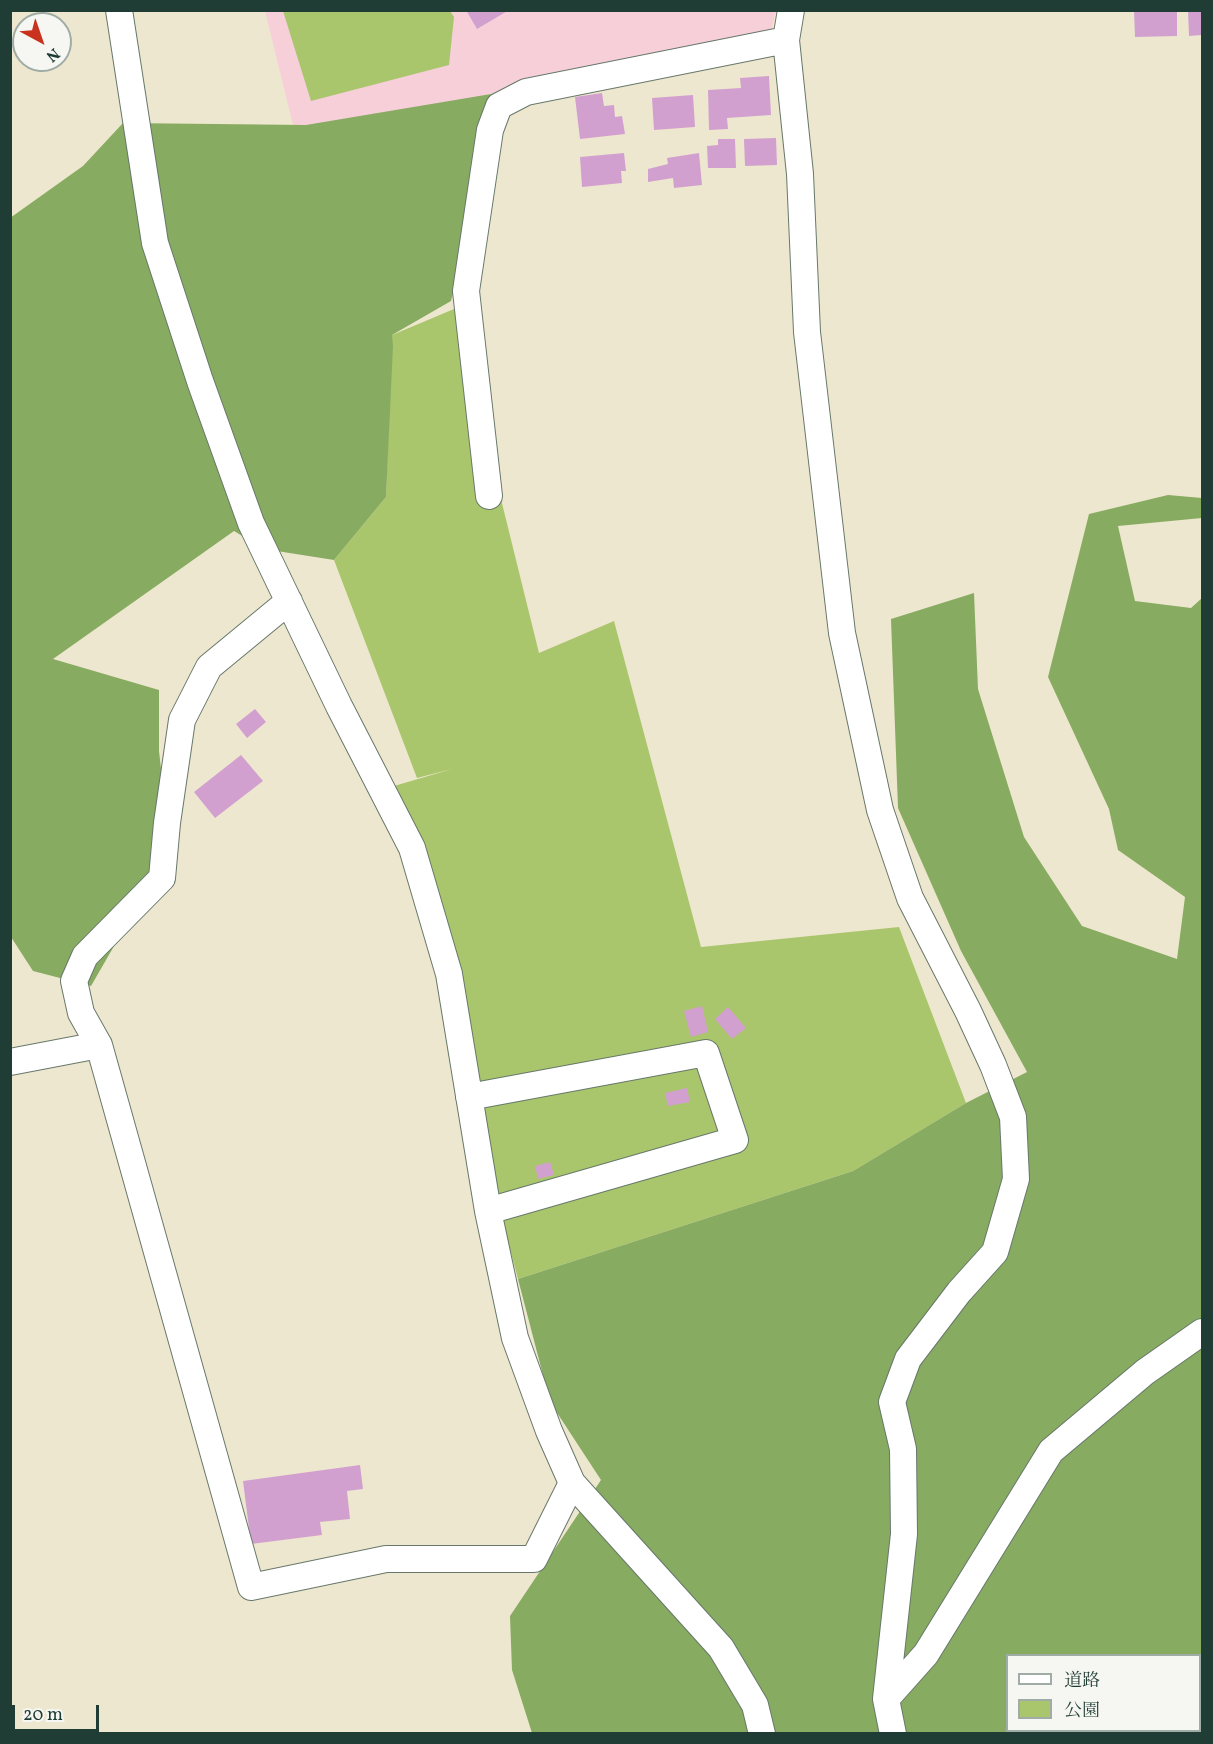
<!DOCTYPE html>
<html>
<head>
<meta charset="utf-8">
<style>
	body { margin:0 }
	#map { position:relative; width:1213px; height:1744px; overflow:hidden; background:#eee7cf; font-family:Vollkorn,"Noto Serif JP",serif }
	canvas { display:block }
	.frame { position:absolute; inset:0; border:12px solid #1f3d34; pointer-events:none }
	.legend { position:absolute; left:1006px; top:1654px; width:195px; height:78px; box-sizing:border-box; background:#f6f6f2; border:2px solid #a0aca6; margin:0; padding:8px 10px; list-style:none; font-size:18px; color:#1f3d34 }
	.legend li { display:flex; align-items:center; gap:12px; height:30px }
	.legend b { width:30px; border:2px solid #a0aca6 }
	.north { position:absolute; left:12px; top:12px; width:60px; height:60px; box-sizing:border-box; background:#f6f6f2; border:2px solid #a0aca6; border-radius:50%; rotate:140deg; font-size:16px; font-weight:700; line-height:24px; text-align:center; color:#1f3d34 }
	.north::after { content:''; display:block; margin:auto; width:21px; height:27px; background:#c8321e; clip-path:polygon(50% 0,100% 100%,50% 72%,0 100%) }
	.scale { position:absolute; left:12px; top:1705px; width:87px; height:27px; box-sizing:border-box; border:3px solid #1f3d34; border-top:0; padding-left:8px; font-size:18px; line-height:21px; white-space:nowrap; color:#1f3d34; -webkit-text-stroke:4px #f6f6f2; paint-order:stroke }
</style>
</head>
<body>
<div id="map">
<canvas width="1213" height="1744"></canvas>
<div class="frame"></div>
<ul class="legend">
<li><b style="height:8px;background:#fff"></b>道路</li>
<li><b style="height:16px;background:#aac66d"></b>公園</li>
</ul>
<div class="north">N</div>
<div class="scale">20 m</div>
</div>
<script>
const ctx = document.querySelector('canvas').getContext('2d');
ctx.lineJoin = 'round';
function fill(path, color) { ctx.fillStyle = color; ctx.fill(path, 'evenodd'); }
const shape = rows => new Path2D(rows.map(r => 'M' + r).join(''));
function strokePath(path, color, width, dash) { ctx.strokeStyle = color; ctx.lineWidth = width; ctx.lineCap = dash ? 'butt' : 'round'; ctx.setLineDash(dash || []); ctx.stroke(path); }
fill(shape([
	[265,11,776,11,771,32,296,137]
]), '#f6cfd9');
fill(shape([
	[283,11,450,11,454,17,449,65,311,101],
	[454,309,539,653,614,621,701,947,899,927,966,1103,853,1171,518,1279,469,1097,394,786,452,769,417,778,334,560,386,497,392,335]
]), '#aac66d');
fill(shape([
	[503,92,451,301,392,335,393,346,386,497,334,560,264,549,234,531,53,659,159,690,159,751,170,849,91,986,33,971,11,937,10,218,83,166,123,123,306,125],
	[1168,495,1202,498,1202,518,1118,526,1135,601,1191,608,1202,598,1202,1733,532,1733,512,1670,510,1616,601,1480,550,1402,518,1279,853,1171,966,1103,1027,1072,961,951,898,808,891,619,974,593,978,689,1024,837,1082,926,1177,959,1185,897,1118,850,1109,809,1048,677,1089,514],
	[1008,1656,1200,1656,1200,1730,1008,1730]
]), '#87ab60');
fill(shape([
	[466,10,509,10,477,29],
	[1134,10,1177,10,1177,36,1135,37],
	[1188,10,1202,10,1202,35,1189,36],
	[769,76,771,115,727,118,728,129,709,130,708,90,741,88,740,78],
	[602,93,604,106,614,105,615,117,622,116,625,134,580,139,575,97],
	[693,95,695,127,654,130,652,98],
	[776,138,777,165,745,166,744,139],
	[718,139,735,139,736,168,708,168,707,146,718,145],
	[624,153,626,171,621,171,622,183,582,187,580,157],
	[699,153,702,185,674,188,673,178,648,182,648,169,668,164,667,158],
	[255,709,266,722,247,738,236,724],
	[241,755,263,781,215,818,194,792],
	[702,1006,708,1032,691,1037,684,1011],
	[728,1007,746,1028,732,1039,715,1019],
	[687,1088,690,1102,668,1106,665,1093],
	[550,1162,554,1175,538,1179,535,1166],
	[360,1465,363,1489,347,1491,350,1519,320,1522,322,1535,251,1544,243,1481]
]), '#d2a0cf');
const street = shape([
	[119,10,155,243,200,381,251,523,339,706,412,848,449,974,488,1211,515,1338,549,1431,572,1483,721,1648,755,1705,762,1734],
	[791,10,786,40,800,174,807,332,842,633,880,810,910,898,968,1011,993,1065,1013,1117,1016,1179,995,1252,959,1292,908,1359,892,1402,903,1449,904,1534,886,1699],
	[489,496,466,291,490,130,499,106,526,92,786,40],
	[99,1045,81,1013,74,981,85,956,162,878,167,823,182,720,209,667,289,601],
	[10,1062,99,1045,251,1587,386,1559,534,1559,572,1483],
	[469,1097,706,1053,735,1140,488,1211],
	[893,1734,886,1699,926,1654,1051,1451,1145,1372,1202,1332]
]);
strokePath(street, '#67786a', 28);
strokePath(street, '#fff', 26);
</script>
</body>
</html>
